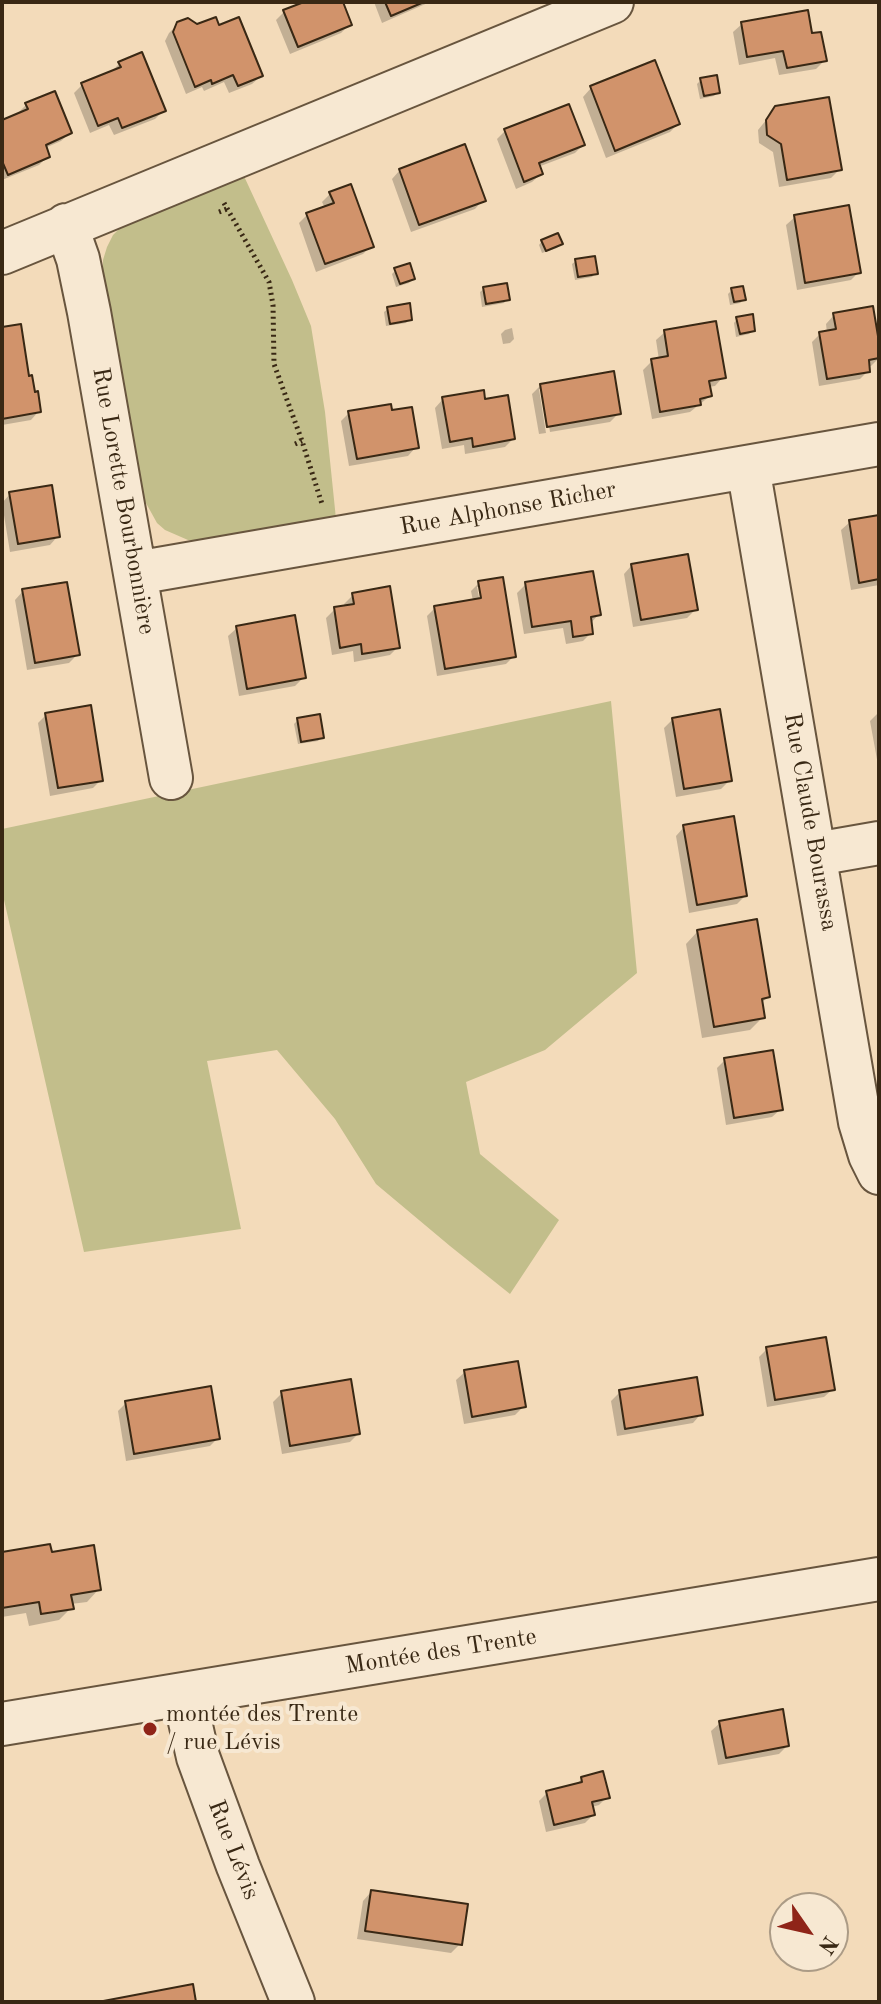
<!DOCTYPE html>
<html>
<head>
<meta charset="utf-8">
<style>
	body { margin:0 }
	#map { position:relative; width:881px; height:2004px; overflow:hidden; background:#f3dbba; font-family:"Old Standard TT",serif }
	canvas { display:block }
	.frame { position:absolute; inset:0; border:4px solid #392814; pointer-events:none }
	.north { position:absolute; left:769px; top:1892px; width:80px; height:80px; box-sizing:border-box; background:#f7e8d2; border:2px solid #ab9b86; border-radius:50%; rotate:124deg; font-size:22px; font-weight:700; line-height:32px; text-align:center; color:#392814 }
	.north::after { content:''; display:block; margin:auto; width:28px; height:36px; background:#8f2418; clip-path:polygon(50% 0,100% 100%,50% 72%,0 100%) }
</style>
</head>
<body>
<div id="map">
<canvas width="881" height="2004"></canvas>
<div class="frame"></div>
<div class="north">N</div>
</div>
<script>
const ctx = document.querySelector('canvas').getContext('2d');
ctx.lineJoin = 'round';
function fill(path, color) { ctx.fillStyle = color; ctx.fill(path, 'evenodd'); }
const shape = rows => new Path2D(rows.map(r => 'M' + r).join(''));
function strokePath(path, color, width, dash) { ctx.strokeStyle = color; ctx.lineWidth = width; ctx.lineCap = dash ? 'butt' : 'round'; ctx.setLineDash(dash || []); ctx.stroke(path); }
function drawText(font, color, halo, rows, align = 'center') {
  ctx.font = font + ' "Old Standard TT",serif'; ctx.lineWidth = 8; ctx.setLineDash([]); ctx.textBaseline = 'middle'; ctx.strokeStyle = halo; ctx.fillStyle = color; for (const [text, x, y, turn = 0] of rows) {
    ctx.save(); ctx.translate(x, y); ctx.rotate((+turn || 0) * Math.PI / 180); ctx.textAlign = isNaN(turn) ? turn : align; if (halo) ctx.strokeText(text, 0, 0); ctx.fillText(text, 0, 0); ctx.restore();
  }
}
fill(shape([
	[243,174,292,280,311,326,325,412,336,519,199,541,188,540,165,530,157,523,141,494,103,272,103,260,107,247,113,235,122,226],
	[611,701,637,973,545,1050,466,1082,480,1154,559,1220,510,1294,450,1246,376,1184,335,1119,277,1050,207,1061,241,1229,84,1252,2,891,2,829]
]), '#c2be8b');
fill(shape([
	[310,2,341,2,350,24,341,33,290,54,276,20,284,12],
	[374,2,430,2,382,23],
	[178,24,218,28,261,76,252,84,229,93,224,82,204,91,202,87,186,94,165,41,169,33],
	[742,24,811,35,825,60,816,69,779,75,775,58,739,65,733,32],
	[119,64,164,110,155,119,114,135,109,125,90,133,74,93,82,85,111,72],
	[701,80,718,92,714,96,700,99,697,84],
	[591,88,678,124,670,132,606,158,583,97],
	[26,105,70,133,61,141,45,148,48,156,39,165,2,180,2,122,19,115,18,113],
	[776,108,840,169,831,178,779,187,773,152,759,143,758,130],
	[505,131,583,145,575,153,538,167,541,174,532,182,516,189,497,139],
	[400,170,483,200,475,209,411,232,392,179],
	[330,194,371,246,363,254,316,272,299,223,307,215,325,208,322,202],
	[795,217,859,272,851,280,797,290,786,225],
	[542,241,560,244,557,248,542,253,539,245],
	[576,261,595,273,592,277,575,280,572,264],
	[396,270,413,279,409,283,396,287,392,274],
	[484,289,507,299,504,303,482,307,480,292],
	[732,290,744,300,740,303,730,305,728,294],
	[388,309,410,319,406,323,386,326,384,312],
	[834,315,879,354,879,358,871,366,867,366,868,371,860,379,819,386,812,342,820,334,827,333,826,324],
	[737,319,753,330,749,334,736,337,734,323],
	[512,328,514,339,510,343,503,344,501,334,505,330],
	[2,329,28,378,39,411,31,420,2,425],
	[665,332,723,377,715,386,708,387,710,396,690,412,652,419,643,370,652,361,659,360,656,340],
	[541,385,619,413,610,422,550,432,543,389,539,389,546,433,539,434,532,394],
	[443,399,513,439,505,447,465,454,464,445,442,449,435,408],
	[349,413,416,447,408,456,349,466,341,421],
	[10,494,58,536,50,545,10,552,2,503],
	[879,517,879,585,851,590,841,530,850,522],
	[632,565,696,609,687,618,633,627,624,574],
	[501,579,514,656,506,664,437,676,427,616,435,608,473,601,471,591,479,583],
	[477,587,481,587,485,607,481,608],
	[526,584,599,614,590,624,591,633,583,641,566,644,563,628,524,634,517,593],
	[23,591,77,655,69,663,27,670,15,600],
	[353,595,398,647,390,655,354,662,353,651,332,655,326,618,335,609,345,607,344,604],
	[237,628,304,677,295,686,239,696,228,636],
	[879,712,879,765,878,765,870,721],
	[46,715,101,780,93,788,50,796,38,723],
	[673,719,730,780,721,789,676,797,664,728],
	[298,720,322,737,318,741,298,744,294,724],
	[684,827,745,896,737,904,689,913,676,836],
	[698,931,768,997,760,1004,763,1017,750,1030,702,1038,686,944],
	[725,1060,781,1109,772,1117,726,1125,717,1068],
	[767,1349,833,1389,824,1397,767,1407,759,1357],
	[465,1372,524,1406,515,1415,464,1424,456,1380],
	[620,1392,701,1414,693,1423,617,1436,611,1401],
	[282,1393,358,1434,350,1442,282,1454,273,1402],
	[126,1403,218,1438,210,1446,126,1461,118,1411],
	[2,1554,50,1555,99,1589,87,1602,71,1604,71,1608,59,1620,29,1626,26,1613,2,1617],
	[720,1723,787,1746,779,1754,718,1765,711,1731],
	[582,1779,607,1797,599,1805,592,1807,593,1815,585,1823,546,1832,539,1801,547,1793,574,1786],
	[371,1892,460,1944,451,1953,357,1939,363,1901]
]), '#0003');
const building = shape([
	[304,2,343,2,352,25,298,47,283,10,304,2],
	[385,2,424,2,391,16,385,2],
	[808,10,812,33,821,32,827,61,787,68,783,51,747,57,741,22,808,10],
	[216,17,219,25,239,17,263,76,238,86,233,75,212,84,211,80,195,87,173,32,177,22,188,18,197,24,216,17],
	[142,52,166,111,122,128,118,118,98,126,81,83,121,67,118,62,142,52],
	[655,60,680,124,615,151,590,86,655,60],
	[717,75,720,93,704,96,700,78,717,75],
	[55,91,72,133,46,145,50,157,8,175,2,161,2,120,28,109,25,103,55,91],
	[829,97,842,170,787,180,781,144,767,135,766,120,775,106,829,97],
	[569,104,585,145,539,163,543,174,524,182,504,129,569,104],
	[465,144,486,201,419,225,399,169,465,144],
	[351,184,374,247,325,264,306,213,334,203,329,192,351,184],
	[849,205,861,273,805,283,794,215,849,205],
	[558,233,563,244,546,251,541,240,558,233],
	[595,256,598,274,578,277,575,259,595,256],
	[410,263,415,279,400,284,394,268,410,263],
	[507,283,510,300,486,304,483,287,507,283],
	[743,286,746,300,734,302,731,288,743,286],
	[410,303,412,320,390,324,387,307,410,303],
	[873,306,879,342,879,358,869,360,870,372,827,379,819,332,836,329,833,313,873,306],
	[753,314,755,331,740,334,736,317,753,314],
	[716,321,726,378,709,381,712,396,700,399,701,405,660,412,651,359,668,356,664,330,716,321],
	[21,324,29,376,32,375,35,392,38,391,41,412,2,419,2,327,21,324],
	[614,371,621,414,547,427,540,384,614,371],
	[484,390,485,399,508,395,515,439,473,447,472,438,450,442,442,397,484,390],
	[391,404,392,410,412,407,419,448,357,459,348,411,391,404],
	[52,485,60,537,18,544,9,492,52,485],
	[879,515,879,579,859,583,849,520,879,515],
	[688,554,698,610,641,620,631,564,688,554],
	[593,571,601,615,591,617,593,634,573,637,571,621,532,627,525,582,593,571],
	[503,577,516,657,445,669,434,606,481,598,478,581,503,577],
	[67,582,80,655,35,663,22,589,67,582],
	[390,586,400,648,362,654,361,644,340,648,334,607,354,604,352,593,390,586],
	[295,615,306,678,247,689,236,626,295,615],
	[91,705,103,781,58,788,45,713,91,705],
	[720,709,732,781,684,789,672,718,720,709],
	[320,714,324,738,301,742,297,718,320,714],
	[734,816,747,896,697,905,683,825,734,816],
	[757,919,770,997,762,999,765,1018,714,1027,697,930,757,919],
	[773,1050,783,1110,734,1118,724,1058,773,1050],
	[826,1337,835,1390,775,1400,766,1347,826,1337],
	[518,1361,526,1407,472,1417,464,1370,518,1361],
	[697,1377,703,1415,625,1429,619,1390,697,1377],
	[351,1379,360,1434,290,1446,281,1391,351,1379],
	[211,1386,220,1439,134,1454,125,1401,211,1386],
	[50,1544,52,1552,94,1545,101,1590,71,1595,74,1609,41,1614,39,1602,2,1608,2,1552,50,1544],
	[783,1709,789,1746,726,1758,719,1721,783,1709],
	[603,1771,610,1798,592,1802,595,1815,554,1825,546,1791,582,1782,581,1777,603,1771],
	[371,1890,468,1904,462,1945,365,1931,371,1890],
	[193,1984,196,2002,98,2002,193,1984]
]);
fill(building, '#d1936b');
strokePath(building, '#392814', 2);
const minor = shape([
	[66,225,78,259,89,312,171,778],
	[2,253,612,2],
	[748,467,860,1122,870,1155,879,1173],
	[136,573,879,444],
	[816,854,879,843],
	[184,1695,198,1757,238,1866,293,2002],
	[2,1724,879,1579]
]);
strokePath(minor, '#68553e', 46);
strokePath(shape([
	[224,203,269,282,273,305,274,364,302,441,322,504],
	[219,212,227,209],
	[295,444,302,441]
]), '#392814', 5, [2, 4]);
strokePath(minor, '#f7e8d2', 42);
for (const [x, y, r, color] of [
	[150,1729,8,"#8f2418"]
]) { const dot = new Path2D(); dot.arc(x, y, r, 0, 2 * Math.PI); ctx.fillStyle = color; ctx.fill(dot); strokePath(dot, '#f7e8d2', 3); }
drawText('24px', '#392814', '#f7e8d2', [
	["Rue Lorette Bourbonnière",123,501,80],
	["Rue Alphonse Richer",508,509,-10],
	["Rue Claude Bourassa",810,822,80],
	["Montée des Trente",441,1652,-9],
	["Rue Lévis",233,1850,69]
]);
drawText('24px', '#392814', '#f7e8d2', [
	["montée des Trente",166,1715],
	["/ rue Lévis",166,1743]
], 'left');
</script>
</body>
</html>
